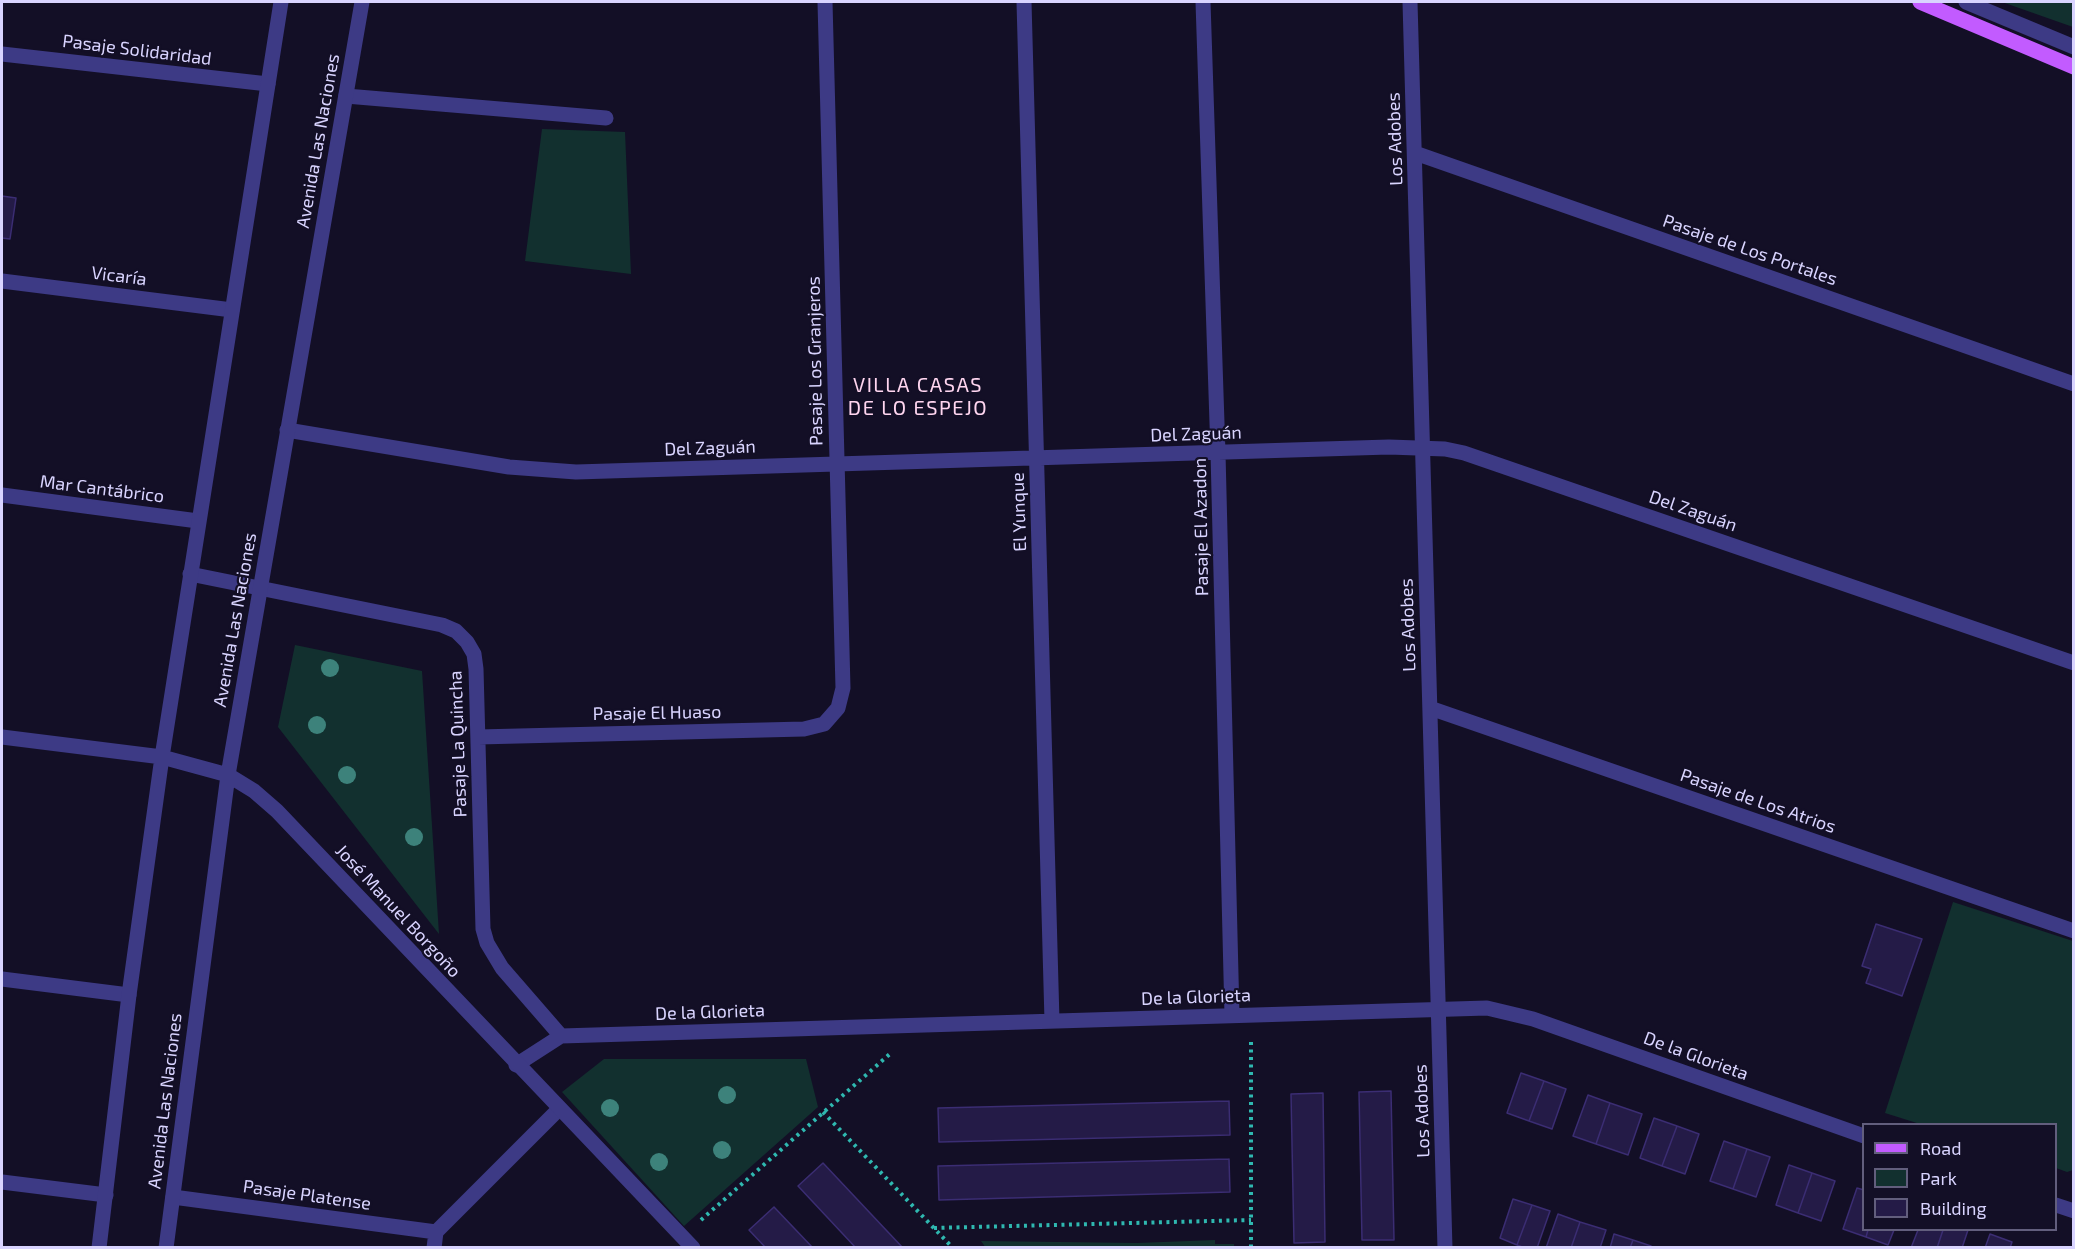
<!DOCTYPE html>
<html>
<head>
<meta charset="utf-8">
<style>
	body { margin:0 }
	#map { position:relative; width:2075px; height:1249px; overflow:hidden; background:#130f26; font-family:"Exo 2",sans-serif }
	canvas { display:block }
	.frame { position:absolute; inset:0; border:3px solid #d9d4ff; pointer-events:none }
	.legend { position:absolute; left:1862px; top:1123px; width:195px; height:108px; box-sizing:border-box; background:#130f26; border:2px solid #625e7d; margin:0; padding:8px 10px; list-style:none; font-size:18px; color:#d9d4ff }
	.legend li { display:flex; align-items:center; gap:12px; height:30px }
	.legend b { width:30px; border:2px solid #625e7d }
</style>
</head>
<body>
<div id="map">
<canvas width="2075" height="1249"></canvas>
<div class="frame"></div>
<ul class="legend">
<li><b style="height:8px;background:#c25bff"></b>Road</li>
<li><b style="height:16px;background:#12302f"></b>Park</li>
<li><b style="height:16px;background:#241b47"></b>Building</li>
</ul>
</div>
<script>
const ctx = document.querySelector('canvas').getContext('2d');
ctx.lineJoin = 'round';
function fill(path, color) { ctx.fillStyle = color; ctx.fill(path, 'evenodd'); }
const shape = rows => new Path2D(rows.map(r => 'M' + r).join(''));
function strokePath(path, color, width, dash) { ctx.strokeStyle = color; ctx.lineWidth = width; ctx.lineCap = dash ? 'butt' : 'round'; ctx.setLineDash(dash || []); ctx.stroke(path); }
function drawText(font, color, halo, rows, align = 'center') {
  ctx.font = font + ' "Exo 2",sans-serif'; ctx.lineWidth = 4.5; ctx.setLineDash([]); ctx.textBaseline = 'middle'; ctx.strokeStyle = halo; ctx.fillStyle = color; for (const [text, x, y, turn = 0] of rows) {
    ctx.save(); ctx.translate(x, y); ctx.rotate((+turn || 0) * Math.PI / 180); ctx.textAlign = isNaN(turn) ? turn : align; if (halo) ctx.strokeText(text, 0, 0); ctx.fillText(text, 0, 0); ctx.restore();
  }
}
fill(shape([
	[2002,2,2069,2,2073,4,2073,27],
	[542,129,625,132,631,274,525,261],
	[295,645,422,671,439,934,278,727],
	[1953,902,2073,941,2073,1170,2067,1172,2056,1168,2056,1124,1920,1124,1885,1113],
	[604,1059,806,1059,818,1107,684,1226,562,1092],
	[1215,1240,1215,1244,1234,1244,1234,1247,986,1248,981,1241,1137,1243]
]), '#12302f');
const building = shape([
	[2,196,16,198,10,239,2,238,2,196],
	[1876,924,1922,939,1902,996,1866,983,1871,969,1862,966,1876,924],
	[1521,1073,1544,1081,1529,1121,1507,1113,1521,1073],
	[1544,1081,1566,1089,1552,1129,1529,1121,1544,1081],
	[1391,1091,1394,1240,1362,1240,1359,1092,1391,1091],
	[1323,1093,1325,1242,1294,1243,1291,1094,1323,1093],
	[1588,1095,1610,1103,1596,1144,1573,1136,1588,1095],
	[1229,1101,1230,1135,939,1142,938,1108,1229,1101],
	[1610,1103,1642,1114,1628,1155,1596,1144,1610,1103],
	[1654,1118,1677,1126,1662,1166,1640,1158,1654,1118],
	[1677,1126,1699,1134,1685,1174,1662,1166,1677,1126],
	[1724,1141,1747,1149,1733,1189,1710,1181,1724,1141],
	[1747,1149,1770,1157,1756,1197,1733,1189,1747,1149],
	[1229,1159,1230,1192,939,1200,938,1166,1229,1159],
	[823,1163,903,1248,856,1248,798,1186,823,1163],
	[1789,1165,1812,1173,1798,1213,1776,1205,1789,1165],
	[1812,1173,1835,1181,1821,1221,1798,1213,1812,1173],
	[1857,1188,1864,1190,1864,1230,1868,1230,1866,1237,1843,1229,1857,1188],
	[1513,1199,1532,1205,1517,1245,1500,1238,1513,1199],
	[1532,1205,1550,1211,1537,1248,1525,1248,1517,1245,1532,1205],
	[774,1207,813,1248,766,1248,749,1230,774,1207],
	[1558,1214,1580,1222,1571,1248,1546,1248,1558,1214],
	[1580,1222,1606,1230,1600,1248,1571,1248,1580,1222],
	[1868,1230,1894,1230,1888,1245,1866,1237,1868,1230],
	[1918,1230,1943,1230,1937,1248,1911,1248,1918,1230],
	[1943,1230,1968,1230,1962,1248,1937,1248,1943,1230],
	[1614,1234,1633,1240,1630,1248,1610,1248,1614,1234],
	[1990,1234,2012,1242,2010,1248,1985,1248,1990,1234],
	[1633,1240,1651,1246,1651,1248,1630,1248,1633,1240]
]);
fill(building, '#241b47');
strokePath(building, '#3b2d73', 1.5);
strokePath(shape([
	[1251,1042,1251,1248],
	[823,1112,953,1248],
	[701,1220,891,1053],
	[934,1228,1251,1220]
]), '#2fb8b0', 4, [3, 4.5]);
strokePath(shape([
	[1966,2,2074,47]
]), '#3d3a85', 15);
strokePath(shape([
	[1024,2,1052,1021],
	[1203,2,1218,453,1232,1015],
	[1410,2,1445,1248],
	[2,54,268,84],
	[346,96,606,118],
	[1415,153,2074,384],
	[2,281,232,310],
	[287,430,509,467,576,472,1389,447,1445,449,1464,453,2074,663],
	[2,495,198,521],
	[190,574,442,625,456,631,467,642,474,654,476,669,483,929,487,943,502,968,561,1036],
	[1430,708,2074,931],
	[478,737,804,729,824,724,838,708,843,688,825,2],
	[2,979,129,995],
	[516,1065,561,1036,1487,1008,1533,1019,1864,1136],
	[2,1182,106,1195],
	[173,1197,436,1232],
	[2056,1205,2074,1211],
	[434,1248,436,1232,559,1109]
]), '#3d3a85', 15);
strokePath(shape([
	[2,737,162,757,228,775,254,791,277,811,693,1248],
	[99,1248,129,995,162,757,281,2],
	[166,1248,228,775,362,2]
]), '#3d3a85', 15);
strokePath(shape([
	[1920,2,2074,67]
]), '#c25bff', 15);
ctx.fillStyle = '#3d827b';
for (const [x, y] of [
	[330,668],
	[317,725],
	[347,775],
	[414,837],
	[727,1095],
	[610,1108],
	[722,1150],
	[659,1162]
]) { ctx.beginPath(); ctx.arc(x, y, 9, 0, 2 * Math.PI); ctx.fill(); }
drawText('18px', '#d9d4ff', '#130f26', [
	["Pasaje Solidaridad",137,50,7],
	["Los Adobes",1395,139,-92],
	["Avenida Las Naciones",318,141,-80],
	["Pasaje de Los Portales",1750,250,19],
	["Vicaría",119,276,7],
	["Pasaje Los Granjeros",815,361,-91],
	["Del Zaguán",1196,434,-2],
	["Del Zaguán",710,448,-2],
	["Mar Cantábrico",102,489,7],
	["Del Zaguán",1693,511,19],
	["El Yunque",1019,512,-92],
	["Pasaje El Azadon",1201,527,-91],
	["Avenida Las Naciones",235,620,-80],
	["Los Adobes",1408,625,-92],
	["Pasaje El Huaso",657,713,-1],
	["Pasaje La Quincha",458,744,-92],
	["Pasaje de Los Atrios",1758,801,19],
	["José Manuel Borgoño",398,911,47],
	["De la Glorieta",1196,997,-2],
	["De la Glorieta",710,1012,-2],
	["De la Glorieta",1696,1056,20],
	["Avenida Las Naciones",165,1101,-83],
	["Los Adobes",1422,1111,-92],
	["Pasaje Platense",307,1195,8]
]);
ctx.letterSpacing = '1.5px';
drawText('20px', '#ffd6f0', '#130f26', [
	["VILLA CASAS",918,385],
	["DE LO ESPEJO",918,408]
]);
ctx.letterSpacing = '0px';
</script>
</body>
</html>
